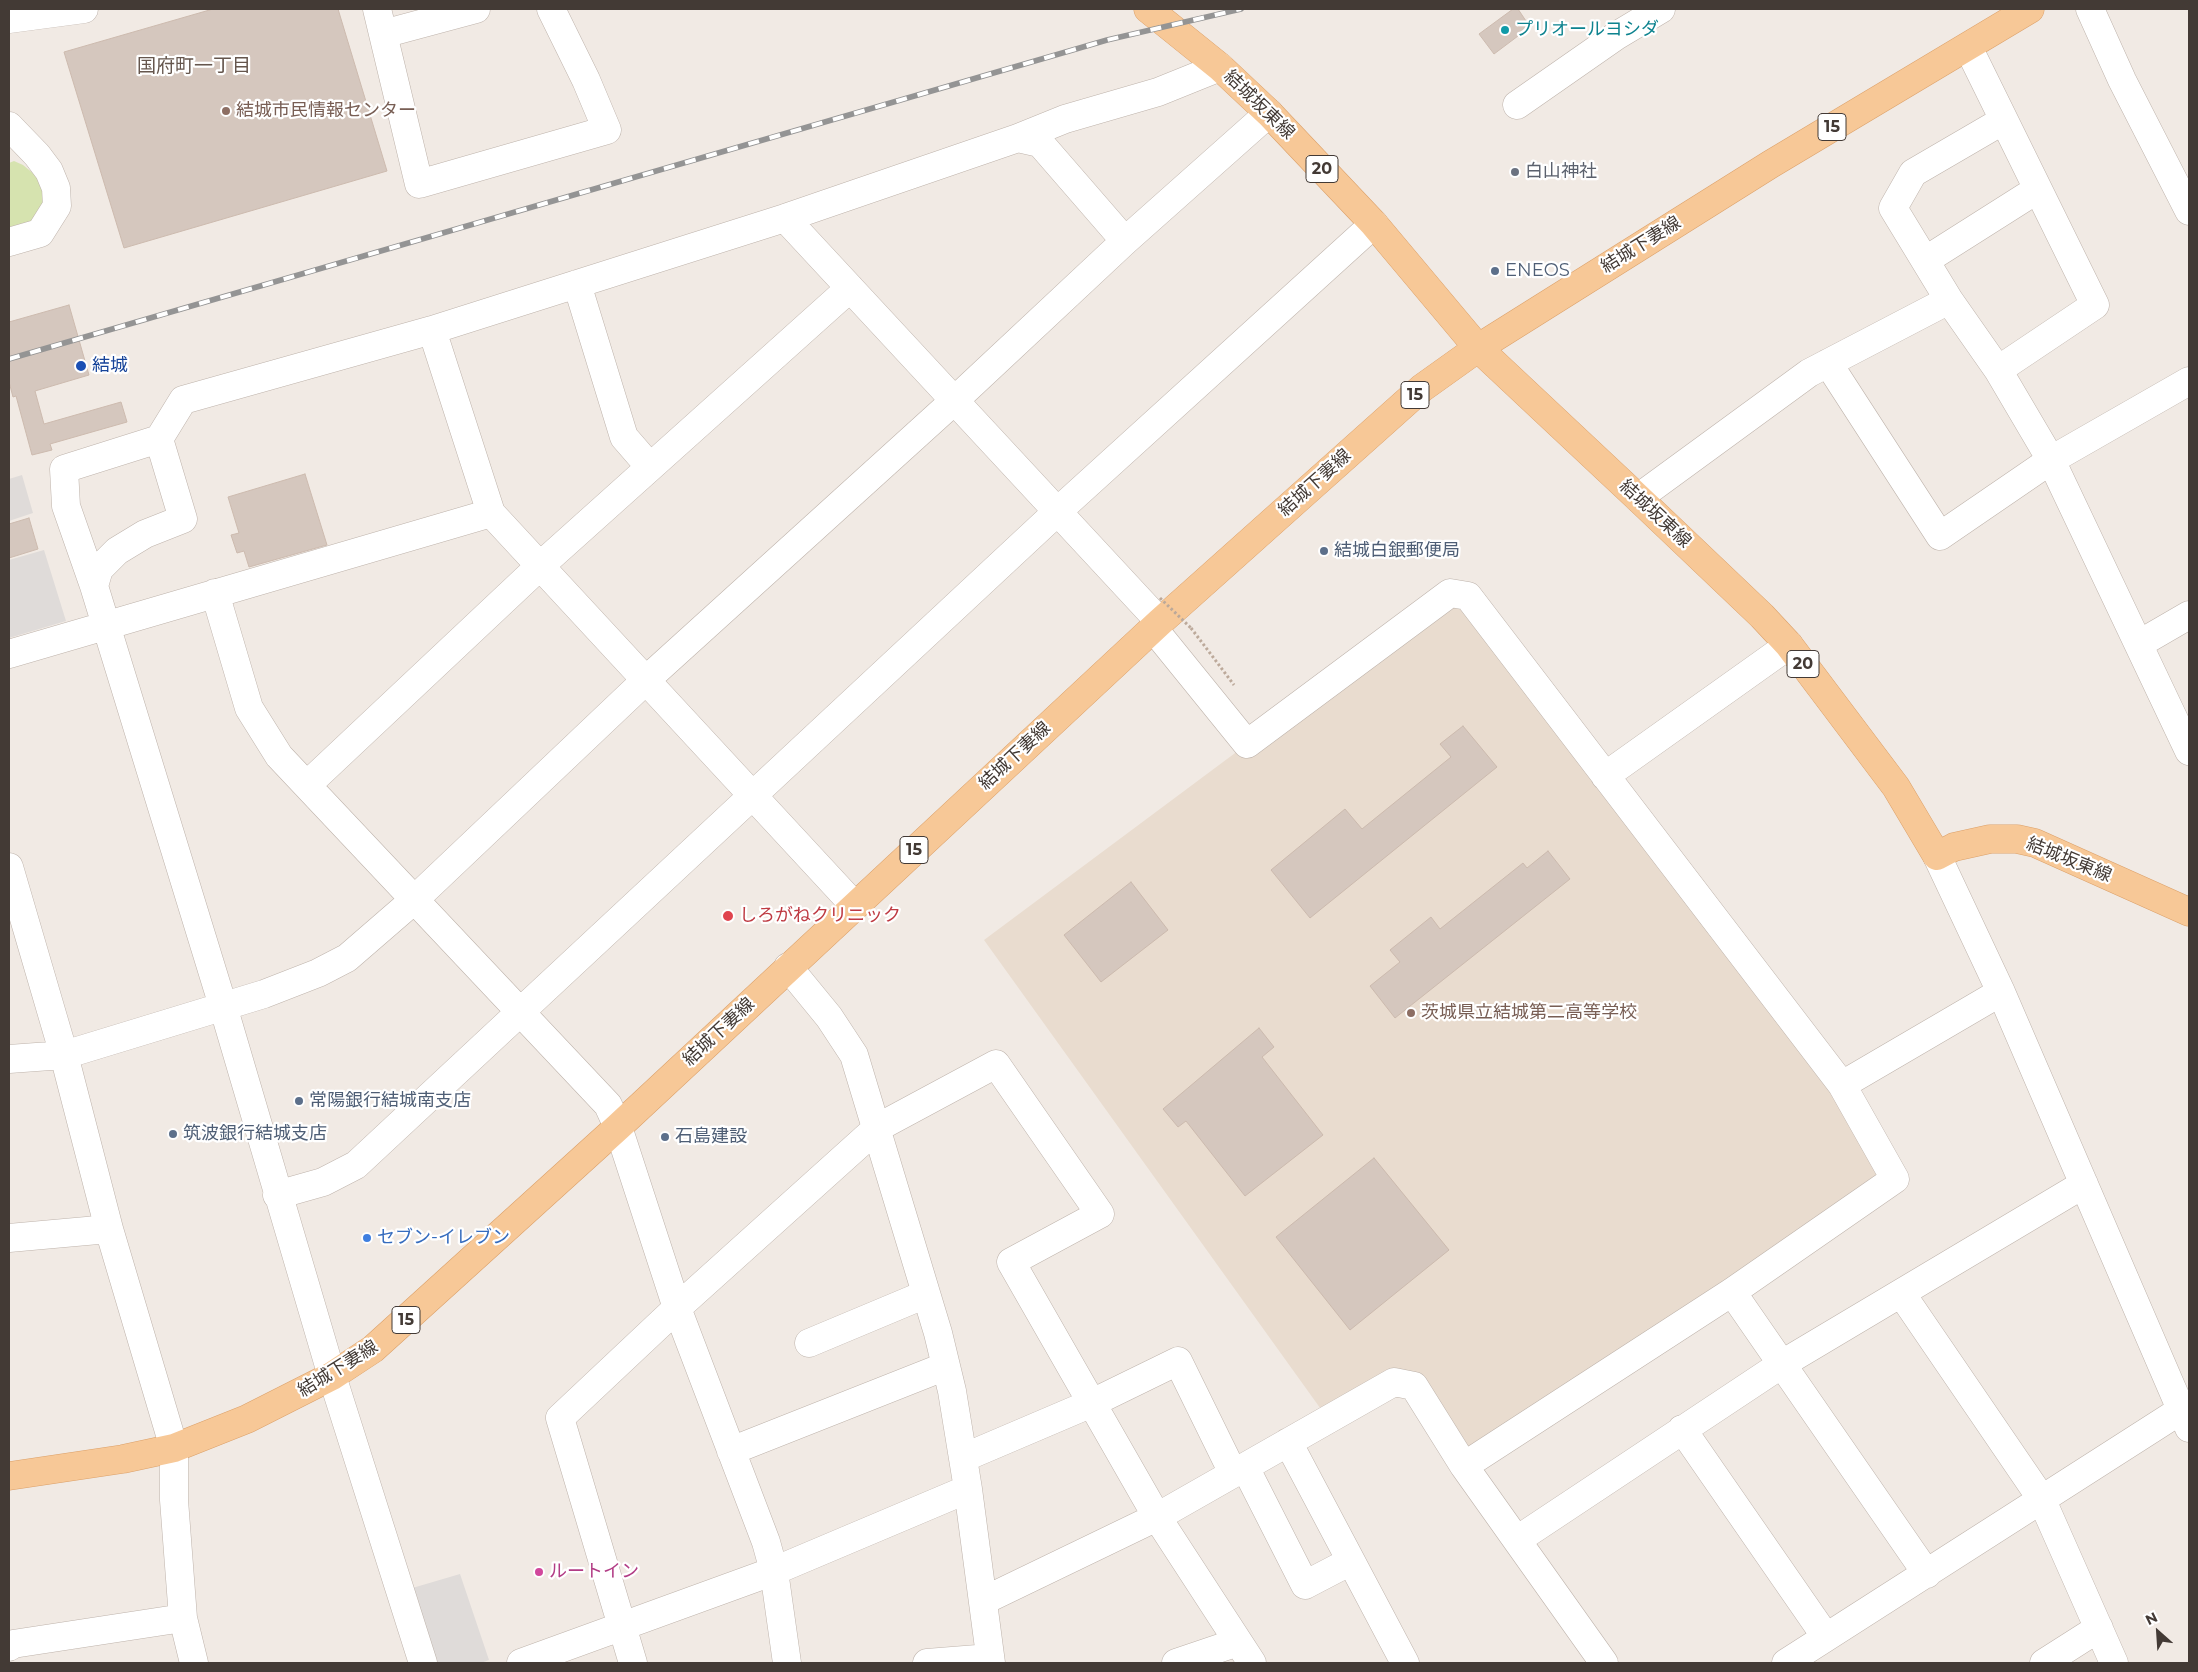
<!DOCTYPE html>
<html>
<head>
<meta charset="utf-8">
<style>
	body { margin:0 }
	#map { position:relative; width:2198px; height:1672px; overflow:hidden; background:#f1eae4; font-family:Montserrat,sans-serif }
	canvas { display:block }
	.frame { position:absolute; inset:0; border:10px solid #433a35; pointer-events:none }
	.north { position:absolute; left:2133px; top:1607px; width:50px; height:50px; -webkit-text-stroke:4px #fff; paint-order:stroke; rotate:334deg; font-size:14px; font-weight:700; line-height:20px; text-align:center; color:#433a35 }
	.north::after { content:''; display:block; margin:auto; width:18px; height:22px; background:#433a35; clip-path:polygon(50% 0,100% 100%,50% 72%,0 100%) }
</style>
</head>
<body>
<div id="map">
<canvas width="2198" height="1672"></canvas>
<div class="frame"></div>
<div class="north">N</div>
</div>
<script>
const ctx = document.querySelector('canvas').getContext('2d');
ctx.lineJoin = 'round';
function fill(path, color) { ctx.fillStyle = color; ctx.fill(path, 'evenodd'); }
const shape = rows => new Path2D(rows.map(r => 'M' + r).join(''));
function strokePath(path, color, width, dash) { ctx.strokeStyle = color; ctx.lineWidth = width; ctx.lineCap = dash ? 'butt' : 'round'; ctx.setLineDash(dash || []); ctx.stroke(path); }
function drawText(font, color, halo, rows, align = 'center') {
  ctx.font = font + ' Montserrat,"Noto Sans JP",sans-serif'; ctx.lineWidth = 4.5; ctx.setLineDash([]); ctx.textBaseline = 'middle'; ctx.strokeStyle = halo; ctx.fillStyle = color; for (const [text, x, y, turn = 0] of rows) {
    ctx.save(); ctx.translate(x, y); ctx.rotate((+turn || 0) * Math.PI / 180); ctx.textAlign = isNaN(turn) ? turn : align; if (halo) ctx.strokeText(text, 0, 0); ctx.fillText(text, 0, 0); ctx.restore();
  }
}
fill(shape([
	[1450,593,1605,776,1895,1179,1464,1466,1414,1387,1328,1419,984,940]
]), '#e9dccf');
fill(shape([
	[14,161,23,165,34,174,43,184,47,195,40,217,9,233,9,163]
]), '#d6e3af');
fill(shape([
	[22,475,33,513,9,521,9,479],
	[44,550,66,621,9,638,9,560],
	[460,1574,489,1660,481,1663,434,1663,409,1589]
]), '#dfdbd9');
const building = shape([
	[213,9,338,9,387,171,124,248,64,52,213,9],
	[1513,9,1518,9,1530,27,1494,54,1479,34,1513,9],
	[69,305,89,375,35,391,44,424,121,402,127,422,50,444,52,450,32,455,16,396,13,397,9,382,9,322,69,305],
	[305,474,327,545,249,567,244,551,237,553,231,535,239,533,228,497,305,474],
	[29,518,38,549,9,558,9,524,29,518],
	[1463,726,1497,767,1310,918,1271,870,1345,809,1362,829,1451,757,1440,744,1463,726],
	[1548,851,1570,879,1395,1018,1370,986,1400,962,1390,950,1431,917,1440,929,1523,863,1527,868,1548,851],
	[1131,882,1168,930,1101,982,1064,935,1131,882],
	[1259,1028,1274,1047,1262,1057,1323,1135,1245,1196,1186,1121,1178,1127,1163,1109,1259,1028],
	[1374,1158,1449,1250,1350,1330,1276,1237,1374,1158]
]);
fill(building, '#d5c7be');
strokePath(building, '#ccbaae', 1);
const minor = shape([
	[377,9,419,184,607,130,586,80,551,9],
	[2090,9,2122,80,2189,211],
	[9,19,84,9],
	[383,34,476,9],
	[1968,47,2095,305,1998,370],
	[1517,105,1616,36,1661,9],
	[9,126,37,155,49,171,56,188,57,206,40,233,9,242],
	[1018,138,1040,143,1125,241],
	[785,218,1160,622],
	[1926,260,2038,189],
	[577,284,624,437,650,467],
	[1949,300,1893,208,1913,173,2004,120],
	[432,330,491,513],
	[1828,363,1940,536,2051,460,2189,381],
	[159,439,183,400,432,330,785,218,1018,138,1065,119,1158,92,1220,67],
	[1638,498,1809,373,1949,300,1998,370,2051,460,2189,751],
	[94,586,99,569,117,551,145,534,183,519,159,439,64,469,66,506,94,586,223,1006,332,1376,423,1663],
	[215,593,249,708,279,756,608,1105,618,1127,677,1308,766,1542,774,1571,787,1663],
	[1153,628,1247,744,1450,593,1468,596,1842,1085],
	[2139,644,2189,615],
	[9,654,491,513,854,905],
	[1605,776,1789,645],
	[307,785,540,566,850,288],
	[1937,856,2001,992,2189,1428],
	[9,867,64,1055,109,1229,174,1448,174,1500,183,1618,194,1663],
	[788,967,829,1017,854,1055,938,1333,952,1391,968,1489,991,1663],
	[9,1059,64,1055,264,994,318,973,347,958,414,900,646,680,955,400,1125,241,1269,113],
	[277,1195,323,1182,356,1165,1058,511,1374,224],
	[9,1238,109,1229],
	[1732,1292,1927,1574],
	[1901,1293,2041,1498,2114,1663],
	[809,1343,926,1294],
	[1682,1429,1826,1637],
	[1288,1442,1351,1561],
	[731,1451,946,1366],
	[963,1458,1092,1403,1178,1361,1233,1473],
	[1464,1466,1732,1292,1895,1179,1842,1085,2001,992],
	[1245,1467,1305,1585,1351,1561,1405,1663],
	[1517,1540,1782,1364,2084,1184],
	[9,1647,13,1644,183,1618],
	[521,1663,774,1571,968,1489],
	[633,1663,560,1418,677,1308,877,1128,996,1064,1100,1214,1011,1262,1157,1517,983,1601],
	[927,1663,990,1658],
	[1176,1663,1238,1642],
	[1252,1663,1157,1517,1394,1382,1414,1386,1464,1466,1604,1663],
	[1786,1663,2189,1405],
	[2044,1663,2099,1628]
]);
const major = shape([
	[1148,9,1220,67,1269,113,1374,224,1478,348,1638,498,1762,616,1789,645,1896,787,1937,856,1954,847,1990,839,2017,839,2035,843,2189,912],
	[9,1476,123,1459,174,1448,247,1419,332,1376,373,1349,618,1127,1160,622,1422,388,1478,348,1771,164,2030,9]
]);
strokePath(minor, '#beb3ab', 29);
strokePath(major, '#dba069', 29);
strokePath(shape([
	[1191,628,1234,685]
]), '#bca99a', 3, [2.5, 2.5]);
strokePath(minor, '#fff', 28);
strokePath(major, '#f7c897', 28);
const rail = shape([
	[9,359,1107,40,1241,9]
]);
strokePath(rail, '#949494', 5.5);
strokePath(rail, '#fff', 4, [11]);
strokePath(shape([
	[1160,598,1191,628]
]), '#bca99a', 3, [2.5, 2.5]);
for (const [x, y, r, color] of [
	[1505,30,5,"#0f9aa8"],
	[226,111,5,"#8d6e63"],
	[1515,172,5,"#6b7280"],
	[1495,271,5,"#5c6f8a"],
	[81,366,6,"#1a4fb4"],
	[1324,551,5,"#5c6f8a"],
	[728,916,6,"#e0444e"],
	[1411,1013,5,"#8d6e63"],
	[299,1101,5,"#5c6f8a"],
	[173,1134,5,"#5c6f8a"],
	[665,1137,5,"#5c6f8a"],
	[367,1238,5,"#3f7fe0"],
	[539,1572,5,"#d1479c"]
]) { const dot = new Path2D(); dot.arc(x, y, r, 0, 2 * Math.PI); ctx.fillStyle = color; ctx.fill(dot); strokePath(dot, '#fff', 2); }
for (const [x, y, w] of [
	[1832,127,28],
	[1322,169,32],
	[1415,395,28],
	[1803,664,32],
	[914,850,28],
	[406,1320,28]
]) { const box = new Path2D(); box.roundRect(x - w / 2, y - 13.5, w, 27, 4); ctx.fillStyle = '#fff'; ctx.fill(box); strokePath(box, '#433a35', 1); }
drawText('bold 16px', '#433a35', null, [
	["15",1832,127],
	["20",1322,169],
	["15",1415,395],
	["20",1803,664],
	["15",914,850],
	["15",406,1320]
]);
drawText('18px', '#0d838f', '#fff', [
	["プリオールヨシダ",1515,30]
], 'left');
drawText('18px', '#433a35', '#fff', [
	["結城坂東線",1259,105,44],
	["結城下妻線",1641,245,-32],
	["結城下妻線",1315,483,-42],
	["結城坂東線",1655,514,43],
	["結城下妻線",1015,756,-43],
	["結城坂東線",2069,860,22],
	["結城下妻線",719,1032,-43],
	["結城下妻線",338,1369,-32]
]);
drawText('18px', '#785e54', '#fff', [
	["結城市民情報センター",236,111],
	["茨城県立結城第二高等学校",1421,1013]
], 'left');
drawText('18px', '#5b616d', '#fff', [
	["白山神社",1525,172]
], 'left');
drawText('18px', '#4e5e75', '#fff', [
	["ENEOS",1505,271],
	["結城白銀郵便局",1334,551],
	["常陽銀行結城南支店",309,1101],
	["筑波銀行結城支店",183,1134],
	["石島建設",675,1137]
], 'left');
drawText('18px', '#164399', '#fff', [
	["結城",92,366]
], 'left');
drawText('18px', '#be3a42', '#fff', [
	["しろがねクリニック",739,916]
], 'left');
drawText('18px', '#366cbe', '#fff', [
	["セブン-イレブン",377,1238]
], 'left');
drawText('18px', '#b23c85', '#fff', [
	["ルートイン",549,1572]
], 'left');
drawText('19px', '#65564d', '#fff', [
	["国府町一丁目",194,66]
]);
</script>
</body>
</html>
